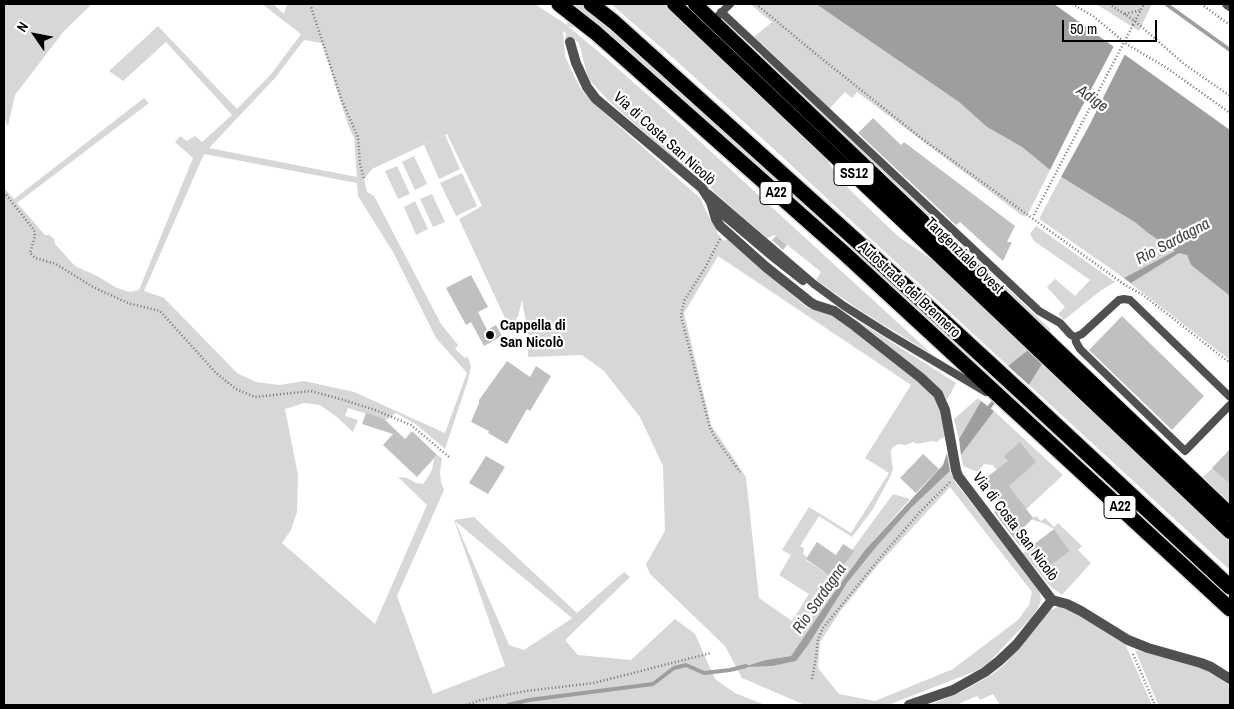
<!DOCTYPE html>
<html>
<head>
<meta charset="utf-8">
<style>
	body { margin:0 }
	#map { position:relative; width:1234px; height:709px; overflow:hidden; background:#fff; font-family:"Archivo Narrow",sans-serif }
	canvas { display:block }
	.frame { position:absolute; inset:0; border:5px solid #000; pointer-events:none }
	.north { position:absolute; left:10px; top:10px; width:50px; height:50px; -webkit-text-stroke:4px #fff; paint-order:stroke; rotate:303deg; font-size:14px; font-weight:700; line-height:20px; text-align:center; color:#000 }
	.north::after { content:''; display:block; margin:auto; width:18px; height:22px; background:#000; clip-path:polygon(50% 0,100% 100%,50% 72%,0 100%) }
	.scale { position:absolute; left:1062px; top:20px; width:95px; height:22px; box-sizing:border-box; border:2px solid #000; border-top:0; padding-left:6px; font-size:15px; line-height:18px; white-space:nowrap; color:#000; -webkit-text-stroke:4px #fff; paint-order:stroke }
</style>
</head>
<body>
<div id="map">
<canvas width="1234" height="709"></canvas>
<div class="frame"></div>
<div class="north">N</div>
<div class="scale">50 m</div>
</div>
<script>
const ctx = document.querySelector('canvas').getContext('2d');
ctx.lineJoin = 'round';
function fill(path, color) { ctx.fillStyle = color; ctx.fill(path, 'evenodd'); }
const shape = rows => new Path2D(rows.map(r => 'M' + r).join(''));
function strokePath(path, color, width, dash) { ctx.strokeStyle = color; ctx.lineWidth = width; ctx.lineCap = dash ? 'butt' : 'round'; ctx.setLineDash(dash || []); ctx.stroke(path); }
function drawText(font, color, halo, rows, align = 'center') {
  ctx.font = font + ' "Archivo Narrow",sans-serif'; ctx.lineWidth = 4.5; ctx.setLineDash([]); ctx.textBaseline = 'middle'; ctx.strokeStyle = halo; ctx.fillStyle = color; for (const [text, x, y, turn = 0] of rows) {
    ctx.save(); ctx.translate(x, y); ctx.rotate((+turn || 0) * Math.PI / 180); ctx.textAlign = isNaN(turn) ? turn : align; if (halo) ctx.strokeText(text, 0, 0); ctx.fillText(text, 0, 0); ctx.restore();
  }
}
fill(shape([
	[4,4,92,4,64,31,15,95,8,126,4,119],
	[262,4,273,4,284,14,287,4,535,4,564,23,600,53,682,125,933,355,858,309,816,280,821,272,775,235,767,238,714,192,708,183,702,179,694,176,610,102,590,81,587,74,579,43,563,31,565,56,576,80,583,92,601,110,701,199,704,207,718,234,724,241,728,239,806,307,835,316,931,393,937,401,943,419,945,437,940,439,937,442,932,441,917,444,913,442,906,445,898,444,893,447,891,450,891,455,893,469,891,475,873,509,852,537,819,516,800,546,804,548,803,554,807,557,806,560,834,579,853,552,852,550,893,494,910,499,865,550,833,594,791,656,766,660,796,661,847,583,877,546,911,508,950,471,955,482,1039,590,1041,600,1038,608,1032,617,989,662,978,670,968,674,888,705,805,705,742,678,725,646,650,574,646,564,665,531,663,466,640,417,604,371,582,355,528,357,527,328,522,300,518,316,510,329,459,219,482,206,447,134,372,169,364,179,367,192,374,196,441,324,458,345,455,349,465,358,467,356,469,360,471,367,468,380,445,449,417,425,396,413,386,420,348,408,345,416,358,420,353,432,337,417,320,405,304,403,285,409,298,475,297,512,291,530,282,543,375,624,427,505,398,477,407,478,416,483,423,484,426,480,432,470,434,459,437,455,442,458,440,473,441,482,444,490,397,596,433,694,505,666,454,520,474,517,577,613,624,572,630,577,565,640,578,655,631,660,675,619,695,634,715,679,735,693,765,705,4,705,4,188,14,199,144,98,149,103,17,203,45,235,49,235,54,239,55,244,75,266,97,276,117,288,130,292,139,290,193,158,175,142,180,136,187,141,195,136,202,142,232,115,166,42,123,81,109,71,158,26,237,109,272,73,301,34],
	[304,40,322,43,348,125,354,138,357,177,209,148,275,78],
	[204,154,357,183,358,196,393,252,436,338,467,373,445,433,354,392,304,381,280,385,256,382,237,373,164,298,144,291],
	[718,256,911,385,865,458,889,473,851,533,809,507,782,550,791,555,779,575,809,594,792,621,759,598,746,477,711,425,684,313],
	[950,487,1032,592,1029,605,1018,620,953,669,875,701,839,694,818,668,820,642,841,610,878,565],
	[455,521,572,618,571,619,524,650,509,645],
	[570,4,581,4,599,18,769,172,776,181,768,176],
	[611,4,664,4,825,156,832,168,849,189,885,224,899,237,940,265,1028,350,1008,366,777,152,671,56],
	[750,4,816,4,959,102,987,127,1022,147,1050,170,1029,212,1024,217,857,92,852,98,845,92,829,109,769,50,754,37,772,22],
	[1096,4,1152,4,1139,31],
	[763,56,1051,330,1049,331,760,58],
	[445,135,460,169,439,179,424,145],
	[414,156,427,184,415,190,402,162],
	[397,166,410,194,398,199,385,171],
	[462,173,477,206,456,216,440,183],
	[1061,177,1136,223,1148,233,1177,252,1187,255,1191,265,1230,296,1230,360,1117,273,1039,219],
	[432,194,445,222,433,227,420,199],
	[415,201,428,229,416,235,404,207],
	[1036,226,1115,282,1100,291,1064,320,1058,314,1065,307,1047,287,1055,279,1075,296,1090,280,1034,241,1030,234],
	[849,315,956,383,947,400,943,394,907,361,872,332],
	[1042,364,1230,542,1230,570,1029,385],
	[978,398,981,401,959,439,954,419],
	[994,411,1063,475,1022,513,1019,499,993,465,984,464,978,472,963,466,961,455],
	[1213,468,1230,484,1230,503,1203,477],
	[1030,514,1033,518,1036,516,1041,521,1045,518,1054,527,1058,523,1082,546,1078,550,1091,563,1062,595,1049,585,1023,553,1034,545,1033,554,1044,567,1048,564,1050,566,1070,551,1054,529,1045,524,1034,520,1025,516],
	[1061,606,1066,607,1123,641,1126,646,1152,705,1000,705,993,694,980,700,977,696,956,705,930,705,961,692,993,674,1006,663,1049,611,1057,607],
	[1135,650,1194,664,1210,672,1230,686,1230,705,1160,705,1157,702]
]), '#d7d7d7');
fill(shape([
	[816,4,1054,4,1230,130,1230,296,1191,265,1187,255,1179,253,1131,283,1124,278,1175,251,1148,233,1136,223,1050,170,1022,147,987,127,959,102],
	[1028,350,1042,364,1029,385,1008,366],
	[981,401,994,411,961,455,959,439],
	[947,453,950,471,911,508,877,546,847,583,808,645,796,661,772,666,743,667,766,660,791,656,833,594,865,550,943,465]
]), '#9e9e9e');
fill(shape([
	[1115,44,1126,52,1090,124,1060,179,1049,172,1076,118]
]), '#fff');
strokePath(shape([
	[1166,4,1230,50],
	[986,411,996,399],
	[508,705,529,700,653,684,674,668,686,665,704,673,730,670,746,666]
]), '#9e9e9e', 4);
fill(shape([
	[873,118,901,145,904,142,1015,226,1007,242,1012,242,1003,261,960,222,956,225,858,133],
	[776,236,787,245,783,250,772,240],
	[471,275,488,307,478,312,487,330,496,325,502,336,484,346,471,322,466,325,446,288],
	[1122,316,1204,396,1172,430,1089,350],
	[507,361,530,377,536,366,551,376,530,411,527,409,507,444,488,433,489,431,471,422,479,403,479,400],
	[366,413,384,419,405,439,412,431,437,455,417,477,383,445,393,434,362,424],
	[1020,442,1036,462,1009,486,1033,518,1021,530,1028,539,1020,546,994,512,1003,506,983,480,1008,461,1004,456],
	[1230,449,1230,484,1212,468],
	[923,454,939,469,916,493,900,478],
	[486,456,505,467,488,494,469,483],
	[1054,529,1070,551,1050,566,1048,564,1044,567,1029,548],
	[817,542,836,555,843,544,854,551,834,579,806,559]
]), '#c0c0c0');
strokePath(shape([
	[570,42,574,4]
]), '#d9d9d9', 10, [10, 5]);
const trunk = shape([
	[674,4,1230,532],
	[695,4,1230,514]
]);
const motorway = shape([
	[559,4,596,33,844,253,1230,609],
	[591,4,614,22,859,243,1022,393,1230,587]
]);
strokePath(trunk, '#dbdbdb', 16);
strokePath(motorway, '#dbdbdb', 18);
strokePath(shape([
	[310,4,342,101,358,137,360,164,364,179],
	[756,4,816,54,921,138,1125,285,1143,295,1230,363],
	[1072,4,1093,16,1128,45,1167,68,1230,113],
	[1109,4,1135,21,1184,64,1230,96],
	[1201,4,1230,25],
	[1125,14,1141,10],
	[1133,25,1144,4],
	[4,192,34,230,35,236,30,253,35,258,56,264,93,287,128,303,160,311,216,373,236,389,255,397,311,391,344,400,375,410,411,425,449,457],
	[720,239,705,268,684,301,681,316,710,428,714,436,740,472],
	[1133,654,1155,705],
	[812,679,816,657,818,639,823,628,880,558,920,512,950,482],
	[466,705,481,700,526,691,594,683,711,653]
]), '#727272', 2.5, [1, 2.5]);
strokePath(shape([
	[721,12,765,53,1039,311,1060,323,1071,335,1075,337,1082,334,1119,300,1124,299,1130,300,1230,397],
	[718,16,730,4],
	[709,194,814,284,844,306,890,335,986,392],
	[712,206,770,255,803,281],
	[1075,337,1076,342,1080,349,1185,451,1230,405]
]), '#505050', 8);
strokePath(shape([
	[570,42,576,63,587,87,596,99,702,188,711,202,716,219,720,226,766,267,810,302,815,305,834,311,855,326,921,378,938,394,945,410,956,470,958,476,1052,600,1067,604,1081,611,1128,640,1148,648,1201,663,1211,667,1230,679],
	[909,705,953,690,985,672,999,661,1016,645,1052,600]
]), '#505050', 10);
strokePath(shape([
	[1227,4,1230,6]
]), '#505050', 10);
strokePath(trunk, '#000', 14);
strokePath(motorway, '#000', 15);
strokePath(shape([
	[1034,215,1133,25]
]), '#727272', 2.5, [1, 2.5]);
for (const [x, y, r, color] of [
	[490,335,5,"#000"]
]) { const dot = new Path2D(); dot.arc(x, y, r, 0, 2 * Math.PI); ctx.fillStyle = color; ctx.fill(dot); strokePath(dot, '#fff', 2); }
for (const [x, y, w] of [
	[854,174,40],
	[776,193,32],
	[1120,507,32]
]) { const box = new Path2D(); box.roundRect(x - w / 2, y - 11.5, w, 23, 4); ctx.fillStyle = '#fff'; ctx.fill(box); strokePath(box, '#000', 1); }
drawText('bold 14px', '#000', null, [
	["SS12",854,174],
	["A22",776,193],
	["A22",1120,507]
]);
drawText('15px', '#000', '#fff', [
	["Via di Costa San Nicolò",664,139,42],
	["Tangenziale Ovest",964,256,44],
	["Autostrada del Brennero",909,290,43],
	["Via di Costa San Nicolò",1015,527,53]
]);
drawText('bold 15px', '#000', '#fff', [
	["Cappella di",500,326],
	["San Nicolò",500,343]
], 'left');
drawText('italic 16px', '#3f3f3f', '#fff', [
	["Adige",1092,99,35],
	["Rio Sardagna",1173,242,-28],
	["Rio Sardagna",820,599,-55]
]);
</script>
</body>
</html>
